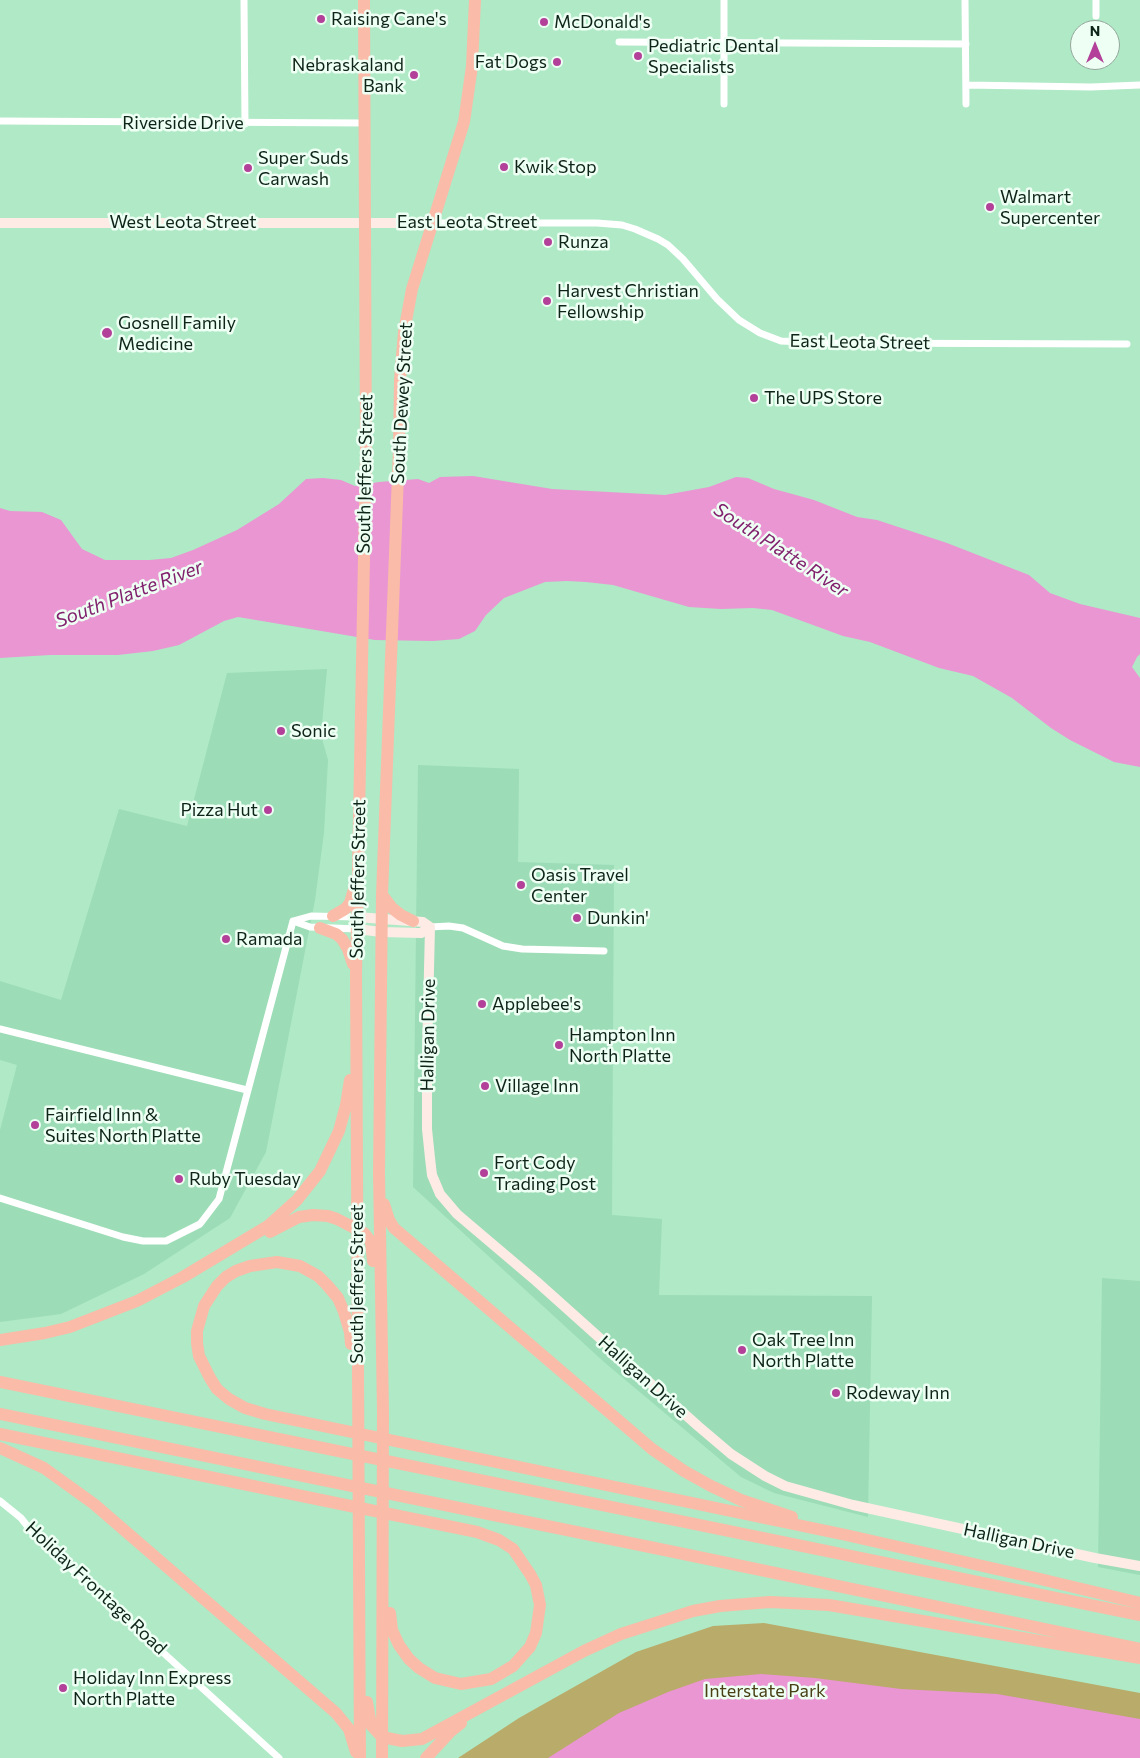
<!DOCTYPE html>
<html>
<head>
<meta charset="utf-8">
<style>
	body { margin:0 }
	#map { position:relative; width:1140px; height:1758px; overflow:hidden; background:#afe9c6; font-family:Commissioner,sans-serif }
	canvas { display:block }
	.north { position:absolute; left:1070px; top:20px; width:50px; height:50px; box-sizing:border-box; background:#eefff4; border:1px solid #94a79c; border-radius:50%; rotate:0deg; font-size:14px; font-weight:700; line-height:20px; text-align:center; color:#0e2418 }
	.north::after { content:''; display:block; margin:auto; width:18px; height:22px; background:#b34099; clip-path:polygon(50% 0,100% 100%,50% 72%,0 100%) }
</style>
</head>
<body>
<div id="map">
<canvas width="1140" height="1758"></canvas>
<div class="north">N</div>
</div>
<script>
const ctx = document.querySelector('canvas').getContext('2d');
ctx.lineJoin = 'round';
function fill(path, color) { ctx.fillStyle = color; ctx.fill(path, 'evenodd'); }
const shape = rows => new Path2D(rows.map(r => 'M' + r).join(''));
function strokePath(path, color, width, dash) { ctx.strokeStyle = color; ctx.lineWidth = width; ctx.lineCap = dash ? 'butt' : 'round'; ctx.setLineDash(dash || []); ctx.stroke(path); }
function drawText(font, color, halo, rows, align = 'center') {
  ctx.font = font + ' Commissioner,sans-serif'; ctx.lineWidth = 5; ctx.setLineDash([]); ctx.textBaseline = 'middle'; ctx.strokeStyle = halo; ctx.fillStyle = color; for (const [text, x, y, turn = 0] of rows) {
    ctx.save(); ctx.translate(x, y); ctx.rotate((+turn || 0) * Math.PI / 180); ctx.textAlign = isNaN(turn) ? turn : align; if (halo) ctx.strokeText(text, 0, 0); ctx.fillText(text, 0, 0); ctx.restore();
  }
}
fill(shape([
	[327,669,321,735,328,760,324,833,315,900,266,1152,230,1218,144,1274,61,1314,0,1322,0,1130,17,1065,0,1060,0,981,61,1000,119,809,187,826,227,673],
	[418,765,519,769,518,862,614,865,612,1215,662,1219,659,1295,872,1296,868,1517,774,1493,741,1477,604,1362,413,1187],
	[1102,1278,1140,1281,1140,1575,1098,1567]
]), '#9cdcb6');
fill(shape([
	[764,1623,1140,1693,1140,1758,458,1758,519,1718,636,1652,713,1626]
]), '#b9ab69');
fill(shape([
	[473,476,552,489,665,495,709,487,736,477,748,478,774,489,814,500,857,517,877,520,947,543,1029,575,1050,593,1080,604,1140,618,1140,654,1137,657,1132,667,1140,678,1140,767,1114,762,1070,740,1051,728,1012,698,973,676,939,668,870,642,843,636,772,610,753,608,721,609,689,607,613,585,586,582,567,581,545,582,504,598,486,615,475,631,459,639,433,641,375,640,238,617,224,621,179,645,153,651,118,655,50,655,0,658,0,508,10,511,42,512,61,520,82,549,105,560,150,560,171,558,193,550,237,530,279,504,306,479,323,478,341,480,355,486,379,482,418,479,429,483,440,477],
	[761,1674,815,1678,901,1689,997,1694,1140,1719,1140,1758,548,1758,619,1713,668,1692,705,1679]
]), '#ea96d2');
strokePath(shape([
	[244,0,245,124],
	[724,0,724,104],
	[965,0,966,104],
	[1096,0,1096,16],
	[619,42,966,44],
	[966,85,1091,87,1140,85],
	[0,121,366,123],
	[432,223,597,223,622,225,635,229,658,239,668,245,683,259,717,299,739,320,760,333,781,341,824,343,1127,344],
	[293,921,310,927,357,929],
	[293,921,311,916,357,917],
	[430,927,449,926,463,928,503,946,522,949,604,951],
	[0,1029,247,1090],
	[0,1198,123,1237,143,1241,166,1241,200,1224,219,1199,293,921],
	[0,1501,21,1518,35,1536,279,1758]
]), '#fff', 7);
strokePath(shape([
	[0,223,432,223],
	[357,917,423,922,430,927],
	[430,927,427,1055,427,1129,430,1158,432,1175,440,1194,457,1214,536,1281,698,1426,731,1454,765,1476,785,1486,853,1505,1095,1558,1140,1566],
	[357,929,381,932,421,933,430,927]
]), '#feebe5', 10);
strokePath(shape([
	[382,895,392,908,401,915,413,921],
	[333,916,345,909,350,903,354,889],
	[320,928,336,934,342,939,348,949,353,964],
	[384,1204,389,1220,394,1228,652,1449,684,1471,711,1486,741,1500,792,1517],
	[270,1232,299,1217,313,1215,328,1216,337,1219,364,1233,371,1242,373,1261],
	[0,1340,45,1333,70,1327,137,1301,183,1277,268,1226,297,1200,320,1171,339,1131,346,1105,350,1080],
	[351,1344,350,1332,344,1312,338,1298,327,1285,318,1276,300,1266,277,1262,250,1266,236,1271,226,1277,217,1286,204,1306,197,1331,197,1343,199,1356,210,1378,217,1389,229,1399,245,1408,265,1414,846,1535,1040,1579,1140,1603],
	[0,1382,1140,1615],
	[0,1414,679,1553,1140,1649],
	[0,1434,477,1532,499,1540,513,1549,530,1574,536,1585,540,1605,536,1633,530,1647,513,1666,491,1679,461,1684,435,1678,419,1668,409,1659,399,1645,392,1630,390,1613],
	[0,1448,44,1468,94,1504,336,1713,349,1729,356,1752],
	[367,1702,371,1725,382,1737,402,1741,422,1739,584,1651,621,1634,693,1611,720,1606,770,1602,829,1605,1140,1658],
	[360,1758,356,974,366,454,364,0],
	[382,1758,383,1412,379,1173,382,895,399,448,400,380,404,332,412,289,464,122,472,66,475,0],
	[426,1758,451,1731,461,1723]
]), '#fabca8', 12);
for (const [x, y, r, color] of [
	[321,19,5,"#b34099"],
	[544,22,5,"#b34099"],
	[638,56,5,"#b34099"],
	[557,62,5,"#b34099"],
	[414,75,5,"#b34099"],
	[504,167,5,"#b34099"],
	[248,168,5,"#b34099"],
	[990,207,5,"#b34099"],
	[548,242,5,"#b34099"],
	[547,301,5,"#b34099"],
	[107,333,6,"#b34099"],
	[754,398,5,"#b34099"],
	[281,731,5,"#b34099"],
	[268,810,5,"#b34099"],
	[521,885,5,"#b34099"],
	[577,918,5,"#b34099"],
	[226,939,5,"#b34099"],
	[482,1004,5,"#b34099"],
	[559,1045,5,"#b34099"],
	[485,1086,5,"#b34099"],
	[35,1125,5,"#b34099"],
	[484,1173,5,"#b34099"],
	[179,1179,5,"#b34099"],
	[742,1350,5,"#b34099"],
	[836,1393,5,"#b34099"],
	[63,1688,5,"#b34099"]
]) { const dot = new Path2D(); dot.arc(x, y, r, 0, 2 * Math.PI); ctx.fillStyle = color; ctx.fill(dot); strokePath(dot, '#eefff4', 2); }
drawText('18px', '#0e2418', '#eefff4', [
	["Raising Cane's",331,19],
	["McDonald's",554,22],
	["Pediatric Dental",648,46],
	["Specialists",648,67],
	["Fat Dogs",547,62,"right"],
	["Nebraskaland",404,65,"right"],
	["Bank",404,86,"right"],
	["Super Suds",258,158],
	["Carwash",258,179],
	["Kwik Stop",514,167],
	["Walmart",1000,197],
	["Supercenter",1000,218],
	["Runza",558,242],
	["Harvest Christian",557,291],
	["Fellowship",557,312],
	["Gosnell Family",118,323],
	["Medicine",118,344],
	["The UPS Store",764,398],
	["Sonic",291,731],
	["Pizza Hut",258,810,"right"],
	["Oasis Travel",531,875],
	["Center",531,896],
	["Dunkin'",587,918],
	["Ramada",236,939],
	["Applebee's",492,1004],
	["Hampton Inn",569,1035],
	["North Platte",569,1056],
	["Village Inn",495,1086],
	["Fairfield Inn &",45,1115],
	["Suites North Platte",45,1136],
	["Fort Cody",494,1163],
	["Trading Post",494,1184],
	["Ruby Tuesday",189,1179],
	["Oak Tree Inn",752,1340],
	["North Platte",752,1361],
	["Rodeway Inn",846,1393],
	["Holiday Inn Express",73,1678],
	["North Platte",73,1699]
], 'left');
drawText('18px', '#0e2418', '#eefff4', [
	["Riverside Drive",183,123],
	["West Leota Street",183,222],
	["East Leota Street",467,222],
	["East Leota Street",860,342,1],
	["South Dewey Street",402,403,-87],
	["South Jeffers Street",365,474,-89],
	["South Jeffers Street",358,879,-89],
	["Halligan Drive",428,1035,-89],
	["South Jeffers Street",357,1284,-90],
	["Halligan Drive",643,1377,42],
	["Halligan Drive",1019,1541,12],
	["Holiday Frontage Road",96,1588,43]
]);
drawText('18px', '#483f14', '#eefff4', [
	["Interstate Park",765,1691]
]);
drawText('italic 19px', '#81216d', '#eefff4', [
	["South Platte River",781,550,33],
	["South Platte River",129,594,-21]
]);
</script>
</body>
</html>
